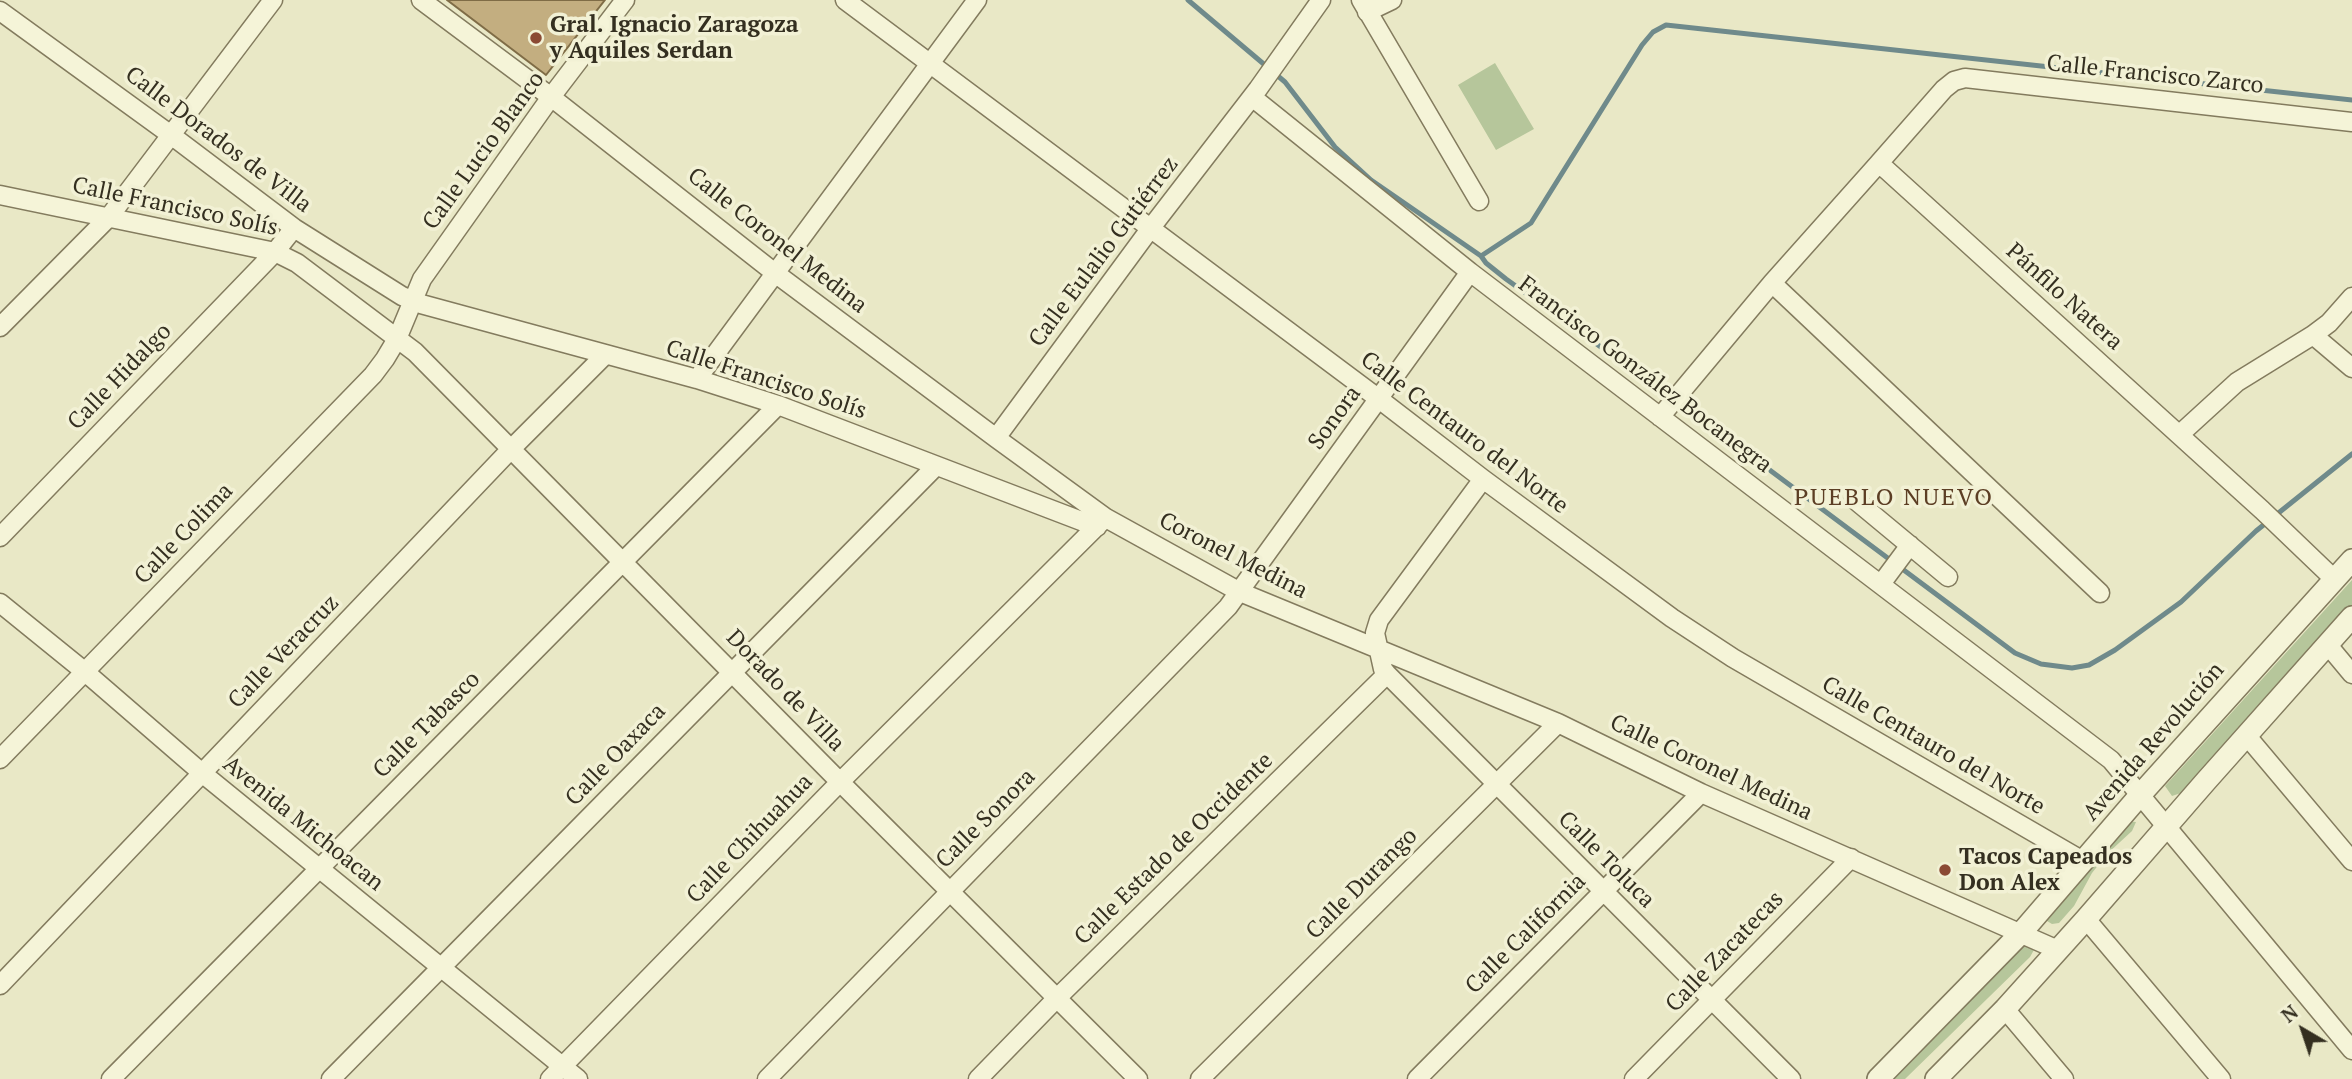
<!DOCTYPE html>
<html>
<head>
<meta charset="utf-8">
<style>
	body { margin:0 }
	#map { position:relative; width:2352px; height:1079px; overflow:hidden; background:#e9e8c6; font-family:"PT Serif",serif }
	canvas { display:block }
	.north { position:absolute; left:2268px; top:995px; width:70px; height:70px; -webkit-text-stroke:5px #f2f1d5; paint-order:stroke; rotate:321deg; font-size:19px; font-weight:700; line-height:28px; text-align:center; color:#342f20 }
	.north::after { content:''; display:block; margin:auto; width:24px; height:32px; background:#342f20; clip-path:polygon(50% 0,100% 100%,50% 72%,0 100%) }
</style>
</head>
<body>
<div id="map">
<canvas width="2352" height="1079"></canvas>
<div class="north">N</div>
</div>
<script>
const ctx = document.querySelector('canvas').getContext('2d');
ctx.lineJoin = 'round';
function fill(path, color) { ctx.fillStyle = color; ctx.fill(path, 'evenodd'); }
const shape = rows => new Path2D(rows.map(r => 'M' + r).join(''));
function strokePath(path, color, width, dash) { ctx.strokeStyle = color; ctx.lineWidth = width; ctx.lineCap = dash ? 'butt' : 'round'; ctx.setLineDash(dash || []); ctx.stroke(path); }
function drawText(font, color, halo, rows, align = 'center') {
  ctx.font = font + ' "PT Serif",serif'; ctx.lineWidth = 7; ctx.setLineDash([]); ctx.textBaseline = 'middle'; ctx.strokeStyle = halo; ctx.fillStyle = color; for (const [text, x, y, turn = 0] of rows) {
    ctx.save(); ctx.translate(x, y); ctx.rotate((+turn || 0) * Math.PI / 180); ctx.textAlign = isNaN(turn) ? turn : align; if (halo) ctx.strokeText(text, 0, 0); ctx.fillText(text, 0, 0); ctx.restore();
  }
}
fill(shape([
	[1495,63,1534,129,1496,150,1458,85],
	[2352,580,2352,615,2184,792,2172,796,2165,786],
	[2126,821,2136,822,2132,831,2107,854,2092,873,2074,906,2059,923,2052,924,2047,921,2044,917],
	[2021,944,2035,948,2030,957,1905,1079,1883,1079]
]), '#b6c69b');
strokePath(shape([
	[1188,0,1285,82,1335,147,1371,180,1481,256,1531,223,1642,45,1653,32,1666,25,2352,100],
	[1481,256,1486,263,1506,279,1704,421,2015,653,2041,664,2072,668,2089,665,2115,650,2181,602,2256,531,2352,454]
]), '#6f8a8b', 5);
const building = shape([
	[447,0,605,0,546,75,447,0]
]);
fill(building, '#c3ae80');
strokePath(building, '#7f6c46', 2);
const minor = shape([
	[421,0,551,97,775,273,996,438,1106,518,1240,592,1558,723,1701,793,2058,950],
	[845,0,1379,399,1483,479,1672,618,1733,658,2083,861],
	[1361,0,1479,201],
	[0,11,171,135,294,228,402,296,421,304,697,379,778,405,1097,527],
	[1367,12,1392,0],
	[1252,97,1470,272,2111,760,2352,1050],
	[1879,163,1944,89,1954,81,1965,78,2352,122],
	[0,195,275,252,297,263,415,352,840,782,1138,1079],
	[1772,283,2100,593],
	[0,327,109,217,273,0],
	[2313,335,2352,368],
	[697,379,977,0],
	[1660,417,1772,283,1879,163,2262,510,2334,579],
	[2179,435,2237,382,2313,335,2329,323,2352,297],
	[996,438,1150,229,1258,89,1321,0],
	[1854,499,1948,577],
	[0,537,275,252,294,228],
	[1881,584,1910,545],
	[0,603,84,671,202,773,578,1079],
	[2327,644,2352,674],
	[1387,674,1791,1079],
	[2246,735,2352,861],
	[0,759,373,375,385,359,397,339,422,279,551,97,625,0],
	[2086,919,2221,1079],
	[0,985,512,448,605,355],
	[2005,1009,2064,1079],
	[111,1079,778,405],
	[331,1079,936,466],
	[550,1079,840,782,1103,520],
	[767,1079,1228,607,1470,272],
	[978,1079,1056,999,1387,674,1383,669,1375,633,1379,620,1483,479],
	[1200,1079,1558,723],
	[1417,1079,1701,793],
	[1634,1079,1851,858]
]);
const tertiary = shape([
	[1878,1079,2022,932,2141,794,2352,560],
	[1936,1079,2005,1009,2086,919,2206,781,2352,617]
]);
strokePath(minor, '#837b5e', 21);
strokePath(tertiary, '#837b5e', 24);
strokePath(minor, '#f5f4d8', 18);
strokePath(tertiary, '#f5f4d8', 21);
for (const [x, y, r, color] of [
	[536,38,7,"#8b4a34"],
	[1945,870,7,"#8b4a34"]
]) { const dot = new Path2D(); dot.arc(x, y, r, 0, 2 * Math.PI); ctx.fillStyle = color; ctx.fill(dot); strokePath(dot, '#f2f1d5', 2.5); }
drawText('bold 23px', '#342f20', '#f2f1d5', [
	["Gral. Ignacio Zaragoza",550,25],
	["y Aquiles Serdan",550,51],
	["Tacos Capeados",1959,857],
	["Don Alex",1959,883]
], 'left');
drawText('23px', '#342f20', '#f2f1d5', [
	["Calle Francisco Zarco",2155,75,6],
	["Calle Dorados de Villa",218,140,37],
	["Calle Lucio Blanco",484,151,-54],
	["Calle Francisco Solís",175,207,12],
	["Calle Coronel Medina",777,241,38],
	["Calle Eulalio Gutiérrez",1104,252,-53],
	["Pánfilo Natera",2064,297,42],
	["Francisco González Bocanegra",1645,375,37],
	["Calle Hidalgo",120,377,-46],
	["Calle Francisco Solís",766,380,18],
	["Sonora",1335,418,-54],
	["Calle Centauro del Norte",1464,433,37],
	["Calle Colima",184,534,-46],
	["Coronel Medina",1233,556,27],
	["Calle Veracruz",284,652,-46],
	["Dorado de Villa",785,691,46],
	["Calle Tabasco",427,725,-45],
	["Avenida Revolución",2154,742,-49],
	["Calle Centauro del Norte",1933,746,30],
	["Calle Oaxaca",616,755,-46],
	["Calle Coronel Medina",1711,768,25],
	["Calle Sonora",986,819,-45],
	["Avenida Michoacan",303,824,39],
	["Calle Chihuahua",750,839,-46],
	["Calle Estado de Occidente",1174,849,-44],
	["Calle Toluca",1606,860,45],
	["Calle Durango",1362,884,-45],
	["Calle California",1526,934,-45],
	["Calle Zacatecas",1725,952,-46]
]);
ctx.letterSpacing = '2px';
drawText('24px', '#5c3e24', '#f2f1d5', [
	["PUEBLO NUEVO",1894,498]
]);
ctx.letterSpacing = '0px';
</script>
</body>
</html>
